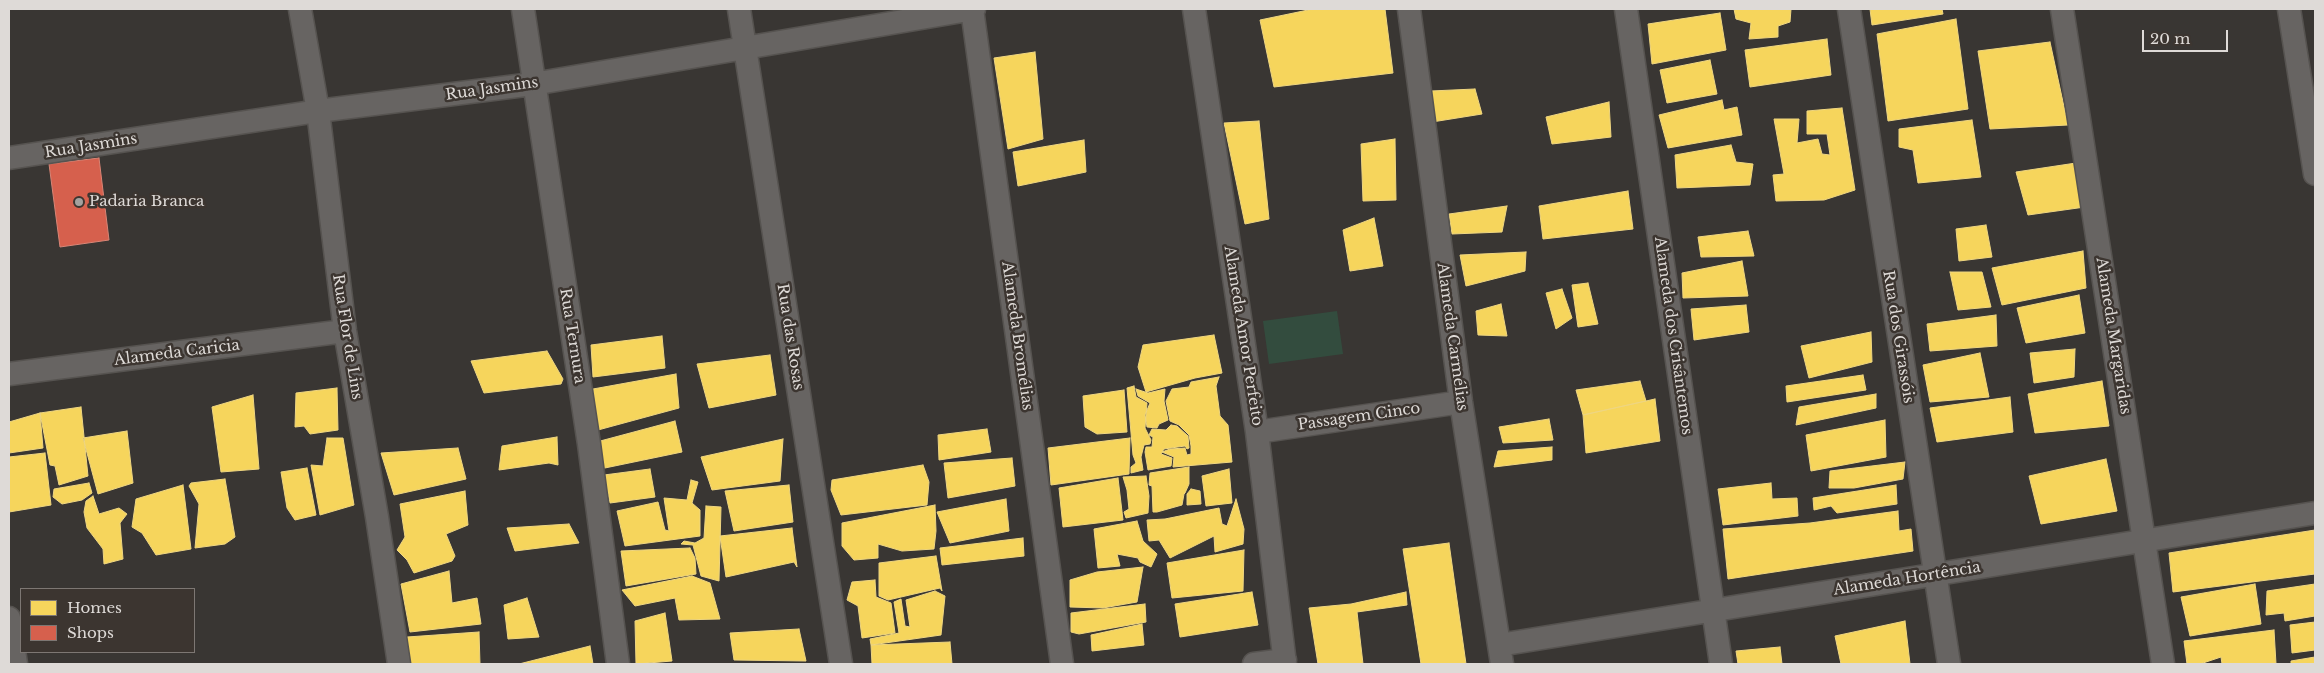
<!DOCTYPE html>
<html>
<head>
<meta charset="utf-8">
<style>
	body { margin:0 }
	#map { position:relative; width:2324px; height:673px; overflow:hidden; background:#393633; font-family:"Libre Baskerville",serif }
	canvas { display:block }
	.frame { position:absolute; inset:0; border:10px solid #dedad7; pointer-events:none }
	.legend { position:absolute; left:20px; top:588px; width:175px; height:65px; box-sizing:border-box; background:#3c3530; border:1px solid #7d7773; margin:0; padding:6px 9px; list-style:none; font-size:15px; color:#dedad7 }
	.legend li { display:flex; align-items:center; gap:10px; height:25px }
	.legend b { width:25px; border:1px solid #7d7773 }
	.scale { position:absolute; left:2142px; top:30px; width:86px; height:22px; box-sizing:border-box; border:2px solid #dedad7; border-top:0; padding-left:6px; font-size:15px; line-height:18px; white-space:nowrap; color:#dedad7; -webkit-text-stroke:4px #3c3530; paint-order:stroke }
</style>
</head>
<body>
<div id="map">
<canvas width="2324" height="673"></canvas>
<div class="frame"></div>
<ul class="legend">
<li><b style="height:14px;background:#f6d55c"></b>Homes</li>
<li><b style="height:14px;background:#d6604d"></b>Shops</li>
</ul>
<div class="scale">20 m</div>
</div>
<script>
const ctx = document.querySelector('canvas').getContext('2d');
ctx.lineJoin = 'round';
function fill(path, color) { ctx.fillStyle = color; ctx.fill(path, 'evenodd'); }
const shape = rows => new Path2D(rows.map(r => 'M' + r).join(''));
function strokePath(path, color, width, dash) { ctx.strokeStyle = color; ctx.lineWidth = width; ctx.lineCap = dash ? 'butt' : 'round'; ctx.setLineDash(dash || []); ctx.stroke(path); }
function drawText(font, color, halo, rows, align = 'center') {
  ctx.font = font + ' "Libre Baskerville",serif'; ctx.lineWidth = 5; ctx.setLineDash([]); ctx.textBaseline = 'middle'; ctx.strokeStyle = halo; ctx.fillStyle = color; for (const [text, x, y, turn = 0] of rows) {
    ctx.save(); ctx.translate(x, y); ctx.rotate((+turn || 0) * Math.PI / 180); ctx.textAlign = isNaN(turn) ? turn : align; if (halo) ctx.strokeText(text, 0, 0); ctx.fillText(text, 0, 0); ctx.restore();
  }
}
fill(shape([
	[1337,311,1343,354,1269,364,1263,321]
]), '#334c3e');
const homes = shape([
	[1313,9,1385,9,1393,73,1274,87,1260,20,1313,9],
	[1734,9,1791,9,1790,22,1778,26,1778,37,1749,39,1751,23,1736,19,1734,9],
	[1870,9,1942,9,1943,14,1872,25,1870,9],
	[1720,13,1726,50,1652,64,1648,24,1720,13],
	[1956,19,1968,109,1888,121,1877,34,1956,19],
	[1827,39,1831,75,1750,87,1745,50,1827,39],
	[2050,42,2068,125,1990,129,1978,51,2050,42],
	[1035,52,1043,139,1008,149,994,58,1035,52],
	[1710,60,1717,94,1667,103,1660,70,1710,60],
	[1475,89,1482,114,1432,122,1431,91,1475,89],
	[1722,100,1724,110,1737,107,1742,135,1668,148,1659,115,1722,100],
	[1609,102,1611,137,1552,144,1546,117,1609,102],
	[1842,108,1855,190,1824,200,1776,201,1773,175,1784,174,1774,119,1799,119,1797,143,1818,139,1822,154,1830,155,1827,134,1807,134,1807,111,1842,108],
	[1972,120,1981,177,1918,183,1913,150,1899,147,1899,129,1972,120],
	[1259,121,1269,219,1245,224,1224,123,1259,121],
	[1395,139,1396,200,1363,201,1361,144,1395,139],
	[1084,140,1086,172,1018,186,1013,152,1084,140],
	[1731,145,1736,162,1753,164,1750,185,1677,188,1675,155,1731,145],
	[2076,163,2085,207,2028,215,2016,172,2076,163],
	[1628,191,1633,229,1543,239,1539,206,1628,191],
	[1507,206,1502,232,1452,234,1449,214,1507,206],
	[1374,218,1383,266,1350,271,1343,230,1374,218],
	[1986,225,1992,257,1959,261,1956,229,1986,225],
	[1748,231,1754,256,1701,257,1698,237,1748,231],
	[2083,251,2086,288,2002,305,1992,268,2083,251],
	[1526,252,1525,271,1466,286,1460,255,1526,252],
	[1742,261,1748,296,1683,298,1682,273,1742,261],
	[1950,272,1982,272,1991,307,1958,310,1950,272],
	[1588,283,1598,324,1578,327,1572,285,1588,283],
	[1562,289,1572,318,1556,329,1546,293,1562,289],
	[2079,295,2085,333,2026,343,2017,308,2079,295],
	[1501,304,1507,336,1478,335,1476,311,1501,304],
	[1746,305,1749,332,1694,340,1691,309,1746,305],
	[1996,315,1997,346,1930,351,1927,324,1996,315],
	[1871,332,1872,362,1809,378,1801,346,1871,332],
	[1214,335,1222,373,1195,378,1146,392,1138,367,1143,345,1214,335],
	[662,336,665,368,593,377,591,345,662,336],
	[2075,349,2074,377,2034,383,2030,353,2075,349],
	[547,351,563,379,561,384,484,393,471,361,547,351],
	[1980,353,1989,397,1930,402,1923,365,1980,353],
	[770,355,776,395,709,408,697,364,770,355],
	[676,374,679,408,598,430,593,389,676,374],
	[1863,375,1866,390,1787,402,1786,386,1863,375],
	[1219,377,1216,386,1220,416,1228,425,1232,462,1173,467,1174,457,1162,452,1170,449,1185,448,1187,455,1191,454,1191,446,1189,435,1179,425,1170,421,1166,401,1172,389,1189,387,1191,382,1219,377],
	[1640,381,1646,401,1583,415,1576,390,1640,381],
	[2102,381,2109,426,2035,433,2028,394,2102,381],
	[1134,386,1136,397,1147,403,1145,428,1151,440,1150,444,1144,445,1141,457,1143,470,1131,473,1131,467,1136,463,1133,455,1127,388,1134,386],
	[337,388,338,430,310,434,304,426,295,427,296,393,337,388],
	[1136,389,1148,393,1165,389,1164,401,1168,420,1159,424,1157,428,1147,427,1145,415,1150,403,1138,396,1136,389],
	[1124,390,1127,432,1097,434,1085,427,1083,396,1124,390],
	[1876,394,1876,408,1796,425,1799,407,1876,394],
	[253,395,259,469,221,472,212,407,253,395],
	[2010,397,2013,432,1937,442,1930,408,2010,397],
	[1655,399,1660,441,1586,453,1583,415,1655,399],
	[81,407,88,476,59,485,55,466,50,465,40,413,81,407],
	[40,413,43,448,9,453,9,422,40,413],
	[1549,419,1553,440,1503,443,1499,427,1549,419],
	[1885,420,1886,457,1811,471,1806,435,1885,420],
	[675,421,682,452,600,469,589,444,675,421],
	[1171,425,1177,426,1188,436,1189,448,1187,449,1185,446,1164,449,1161,454,1172,458,1171,466,1148,470,1145,452,1146,447,1152,447,1153,437,1149,435,1152,429,1166,430,1171,425],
	[987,429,991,452,939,460,938,435,987,429],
	[127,431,133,483,98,494,83,438,127,431],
	[557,437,558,465,549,463,499,470,502,446,557,437],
	[327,438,343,438,354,505,320,515,311,465,323,466,327,438],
	[1130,438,1129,474,1051,485,1048,448,1130,438],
	[783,439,780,481,712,490,701,457,783,439],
	[1552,447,1552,460,1494,467,1498,451,1552,447],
	[458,448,466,479,394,495,381,453,458,448],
	[45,453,51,505,9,512,9,457,45,453],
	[1012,458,1015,486,948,498,944,463,1012,458],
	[2106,459,2117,511,2041,524,2029,476,2106,459],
	[1905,462,1903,479,1854,488,1829,488,1830,471,1905,462],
	[923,465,929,482,927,505,841,515,831,490,832,480,923,465],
	[1189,467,1189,484,1185,493,1184,494,1182,505,1157,512,1153,512,1152,486,1149,485,1150,473,1189,467],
	[307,468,316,515,295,520,287,508,281,472,307,468],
	[650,469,655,497,610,503,604,475,650,469],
	[1229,469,1232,503,1206,506,1202,476,1229,469],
	[1146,476,1149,496,1148,513,1126,518,1124,512,1129,509,1127,490,1123,477,1146,476],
	[1118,478,1123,520,1063,527,1059,488,1118,478],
	[225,479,235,537,225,544,195,548,199,504,189,486,191,483,225,479],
	[691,480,698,482,692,503,700,510,700,536,625,546,617,511,658,502,665,530,669,531,664,498,687,500,691,480],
	[89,483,92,493,82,500,62,504,53,497,54,489,89,483],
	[1771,483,1772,499,1797,498,1798,516,1723,525,1718,489,1771,483],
	[183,485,191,549,156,555,142,533,132,527,136,499,183,485],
	[789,485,793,522,734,531,725,491,789,485],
	[1896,485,1897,504,1837,513,1831,506,1814,510,1813,498,1896,485],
	[1191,489,1200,491,1201,504,1187,505,1187,494,1191,489],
	[465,491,468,525,446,534,455,556,452,561,414,573,407,560,397,550,405,537,400,504,465,491],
	[93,496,99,514,119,508,127,514,120,523,123,559,104,564,103,549,87,528,84,512,86,501,93,496],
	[1006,499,1009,531,950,543,937,512,1006,499],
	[1236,499,1244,529,1243,544,1215,552,1214,536,1170,558,1159,540,1149,541,1147,520,1165,519,1219,508,1222,524,1227,526,1236,499],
	[935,505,936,531,934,549,902,551,878,544,878,558,854,560,842,546,842,523,935,505],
	[706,506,721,507,719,581,701,576,693,545,681,544,684,541,695,543,704,538,706,506],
	[1898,511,1899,531,1911,529,1913,551,1728,579,1723,529,1810,523,1898,511],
	[1137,521,1143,541,1157,554,1151,567,1140,562,1138,558,1117,554,1120,566,1098,568,1094,529,1137,521],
	[569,524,579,543,515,551,507,528,569,524],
	[792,528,797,567,794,562,726,577,720,536,792,528],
	[2315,530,2315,574,2173,592,2169,553,2315,530],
	[1023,538,1024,556,942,565,940,548,1023,538],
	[1449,543,1466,664,1421,664,1403,549,1449,543],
	[690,548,695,558,696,574,626,586,621,551,690,548],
	[1244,550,1243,591,1172,598,1167,563,1244,550],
	[936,556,942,591,940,588,888,600,879,596,879,563,936,556],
	[1143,567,1137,602,1103,608,1070,607,1070,580,1097,572,1143,567],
	[449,571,452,603,477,598,481,624,410,632,401,584,449,571],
	[692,576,710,583,720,619,679,620,675,598,635,606,622,590,692,576],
	[875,580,876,597,891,603,895,633,862,638,858,606,847,600,852,582,875,580],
	[2255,584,2261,624,2190,636,2181,597,2255,584],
	[2315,584,2315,616,2285,621,2284,613,2266,615,2267,591,2315,584],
	[935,591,945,596,941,635,871,645,870,639,899,633,894,602,901,599,905,626,910,627,906,600,935,591],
	[1252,592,1258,625,1180,637,1175,604,1252,592],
	[1406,592,1407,605,1357,612,1363,664,1318,664,1309,608,1351,604,1406,592],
	[527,598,539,637,508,639,504,605,527,598],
	[1145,604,1146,622,1079,634,1071,632,1071,613,1145,604],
	[665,613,672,661,636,664,635,621,665,613],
	[1905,621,1910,664,1841,664,1835,636,1905,621],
	[2315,622,2315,650,2292,653,2290,625,2315,622],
	[1142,624,1144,645,1092,651,1091,635,1142,624],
	[799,629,806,661,734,660,730,633,799,629],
	[2274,630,2276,664,2222,664,2221,657,2200,664,2187,664,2184,641,2274,630],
	[479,632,480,664,410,664,407,637,479,632],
	[950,642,952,664,872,664,871,645,950,642],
	[590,646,593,664,519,664,590,646],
	[1780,647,1782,664,1738,664,1736,651,1780,647],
	[2315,657,2315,664,2291,664,2291,661,2315,657]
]);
fill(homes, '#f6d55c');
strokePath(homes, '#efd681', 1);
const shops = shape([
	[99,158,109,240,60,247,49,164,99,158]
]);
fill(shops, '#d6604d');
strokePath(shops, '#d88576', 1);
const street = shape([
	[300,9,318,111,345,331,377,517,399,664],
	[523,9,589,444,618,664],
	[739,9,841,664],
	[972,9,1062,664],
	[1194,9,1257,432,1285,664],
	[1409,9,1461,402,1502,664],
	[1626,9,1721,664],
	[1849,9,1949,664],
	[2062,9,2163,664],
	[2289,9,2315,174],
	[9,158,318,111,533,84,974,9],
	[9,374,345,331],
	[1257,432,1461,402],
	[9,618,16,664],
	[1499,645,2315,513],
	[1254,664,1285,660]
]);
strokePath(street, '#565350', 25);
strokePath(street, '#676462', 22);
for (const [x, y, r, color] of [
	[79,202,5,"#a4a19e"]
]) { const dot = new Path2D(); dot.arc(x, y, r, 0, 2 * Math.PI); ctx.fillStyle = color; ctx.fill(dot); strokePath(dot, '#3c3530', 2); }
drawText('15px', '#dedad7', '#3c3530', [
	["Rua Jasmins",492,89,-8],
	["Rua Jasmins",91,146,-9],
	["Rua Ternura",572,336,81],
	["Alameda Bromélias",1017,336,82],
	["Alameda Amor Perfeito",1243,336,81],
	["Alameda dos Crisântemos",1673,336,82],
	["Alameda Margaridas",2113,336,81],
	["Rua Flor de Lins",347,337,81],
	["Rua das Rosas",790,337,81],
	["Alameda Carmélias",1452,337,82],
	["Rua dos Girassóis",1898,337,81],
	["Alameda Caricia",177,353,-7],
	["Passagem Cinco",1359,417,-8],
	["Alameda Hortência",1907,579,-9]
]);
drawText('15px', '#dedad7', '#3c3530', [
	["Padaria Branca",89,202]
], 'left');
</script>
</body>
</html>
